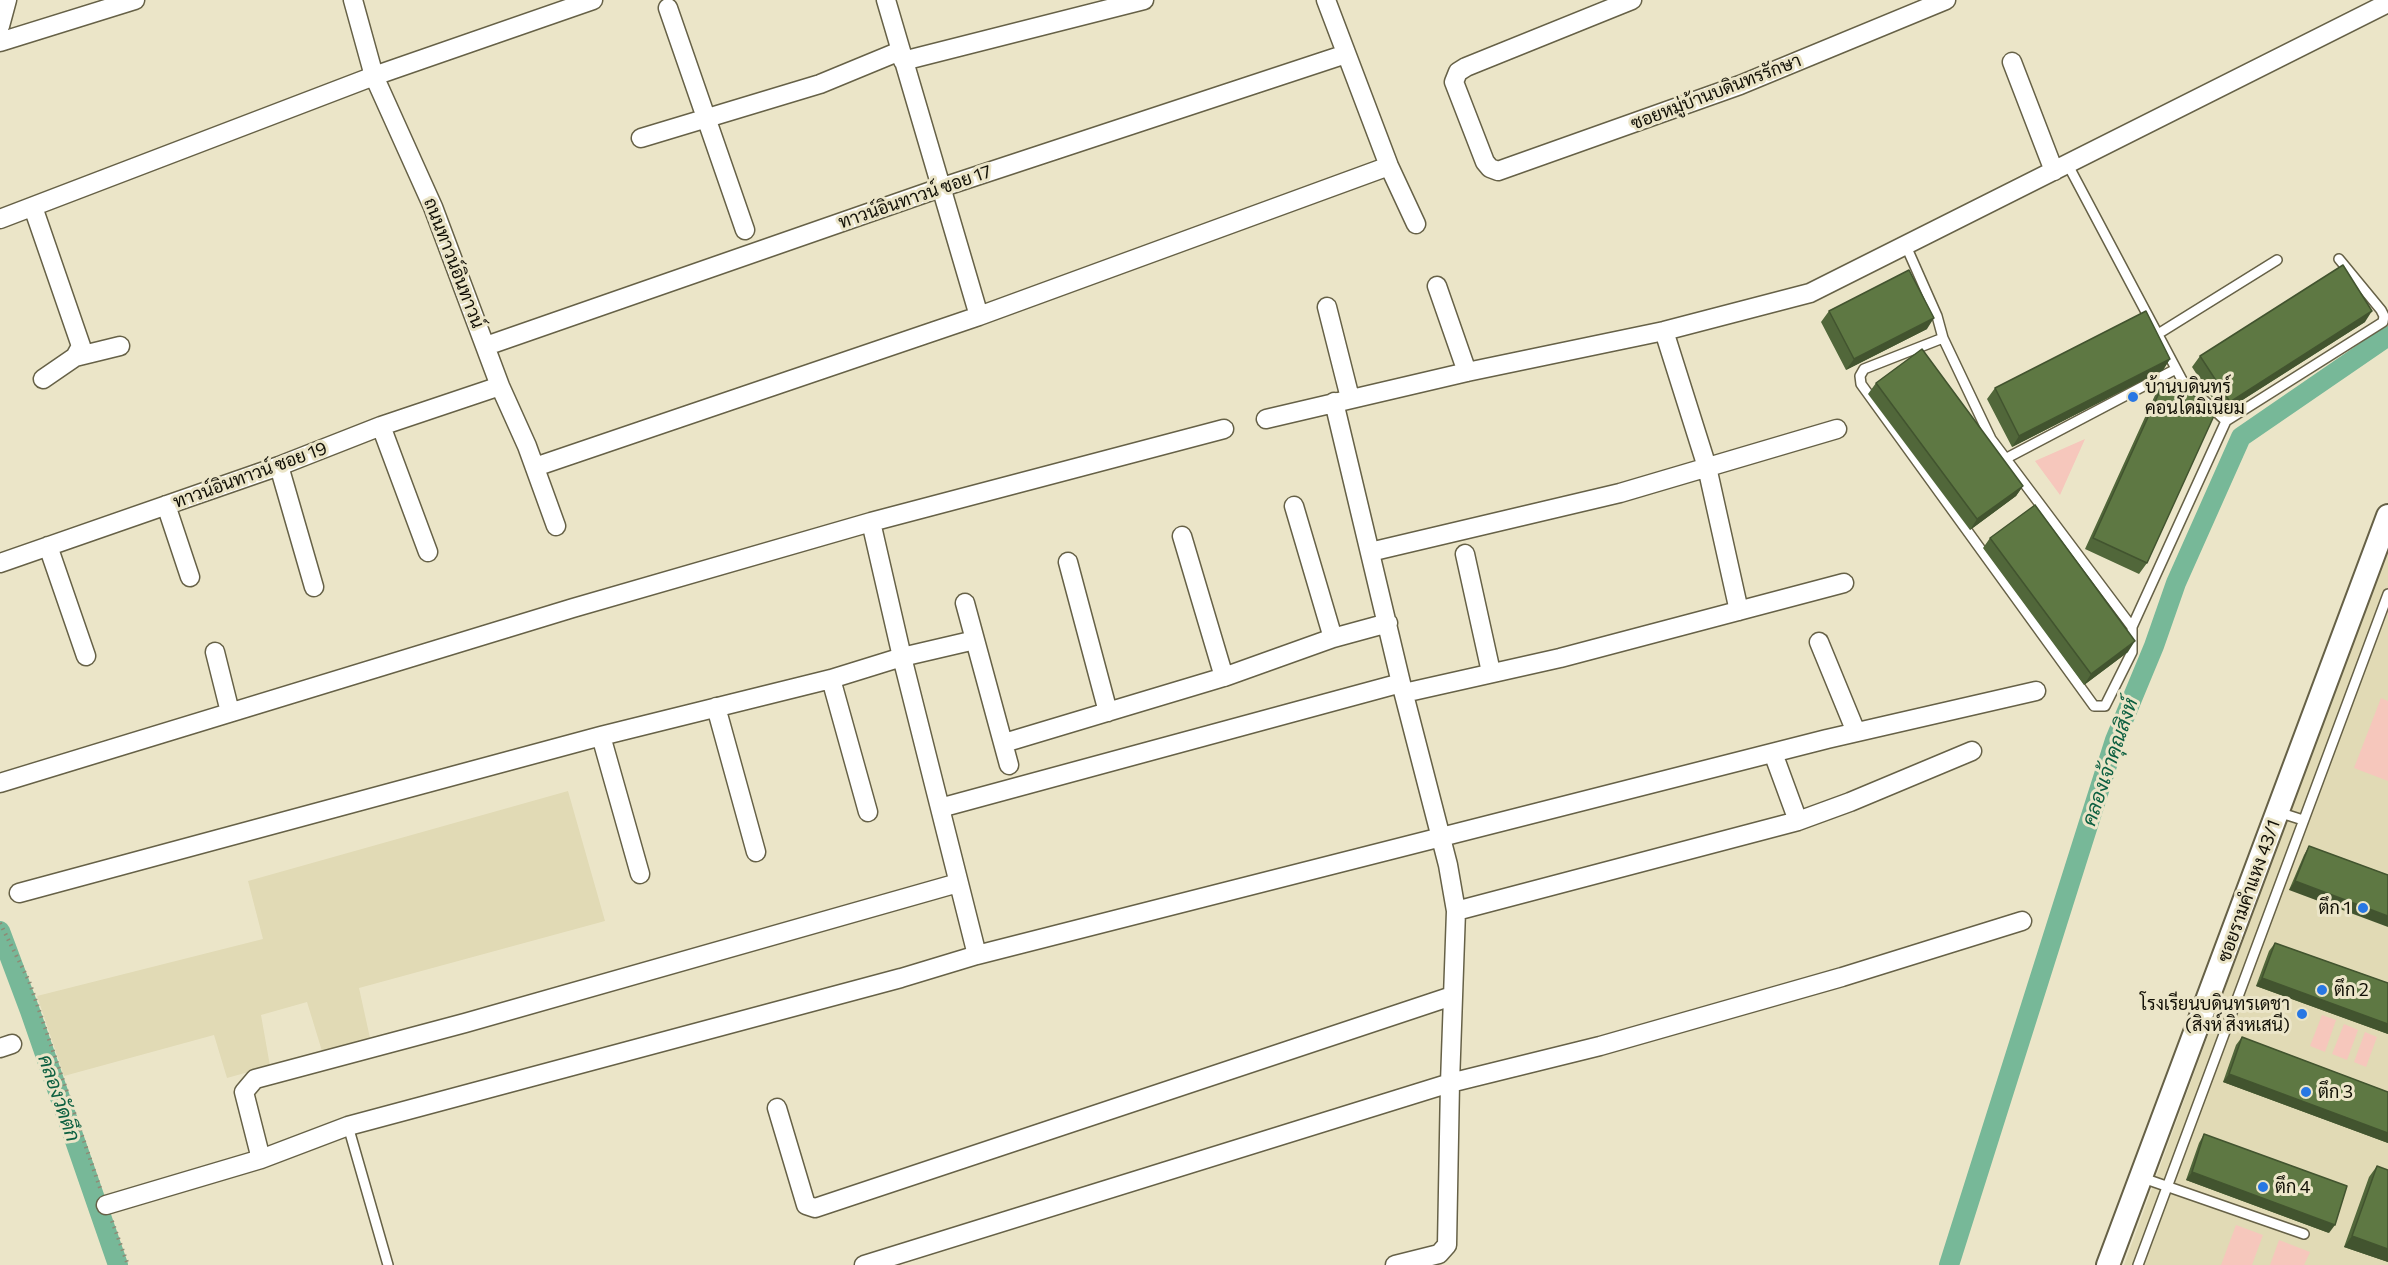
<!DOCTYPE html>
<html>
<head>
<meta charset="utf-8">
<style>
	body { margin:0 }
	canvas { display:block; background:#ebe5c8 }
</style>
</head>
<body>
<canvas width="2388" height="1265"></canvas>
<script>
const ctx = document.querySelector('canvas').getContext('2d');
ctx.lineJoin = 'round';
function fill(path, color) { ctx.fillStyle = color; ctx.fill(path, 'evenodd'); }
const shape = rows => new Path2D(rows.map(r => 'M' + r).join(''));
function strokePath(path, color, width, dash) { ctx.strokeStyle = color; ctx.lineWidth = width; ctx.lineCap = dash ? 'butt' : 'round'; ctx.setLineDash(dash || []); ctx.stroke(path); }
function drawText(font, color, halo, rows, align = 'center') {
  ctx.font = font + ' Commissioner,Sarabun,sans-serif'; ctx.lineWidth = 6; ctx.setLineDash([]); ctx.textBaseline = 'middle'; ctx.strokeStyle = halo; ctx.fillStyle = color; for (const [text, x, y, turn = 0] of rows) {
    ctx.save(); ctx.translate(x, y); ctx.rotate((+turn || 0) * Math.PI / 180); ctx.textAlign = isNaN(turn) ? turn : align; if (halo) ctx.strokeText(text, 0, 0); ctx.fillText(text, 0, 0); ctx.restore();
  }
}
fill(shape([
	[2388,548,2388,1265,2124,1265,2289,814],
	[568,791,605,921,359,988,370,1038,322,1051,307,1002,261,1015,270,1066,227,1078,214,1035,64,1076,37,996,263,939,248,881]
]), '#e1dab5');
fill(shape([
	[2085,439,2060,495,2035,461],
	[2381,698,2388,701,2388,781,2354,768],
	[2322,1015,2336,1020,2325,1052,2310,1046],
	[2344,1024,2358,1030,2347,1060,2332,1054],
	[2365,1032,2377,1037,2366,1067,2354,1062],
	[2236,1225,2263,1235,2252,1265,2221,1265],
	[2279,1240,2310,1252,2304,1265,2270,1265]
]), '#f6c7bc');
strokePath(shape([
	[0,931,30,1011,118,1265],
	[1949,1265,2115,740,2154,646,2176,583,2241,437,2388,336]
]), '#77b898', 20);
const service = shape([
	[2068,165,2182,380,2226,421],
	[1906,246,1937,316,1943,338,1991,439,2132,627,2132,652,2105,706,2094,706,1861,384,1860,376,1864,369,1943,338],
	[2158,334,2277,260],
	[2005,459,2176,369],
	[2132,627,2226,421,2383,322,2384,316,2381,310,2339,259],
	[2278,812,2303,820],
	[348,1126,388,1265],
	[2140,1177,2304,1234],
	[2138,1265,2388,594]
]);
const minor = shape([
	[353,0,374,76,433,207,500,386,527,446,556,526],
	[886,0,979,316],
	[1326,0,1389,166,1416,224],
	[1632,0,1466,67,1458,72,1454,82,1485,162,1490,168,1498,171,1740,85,1946,0],
	[668,8,745,230],
	[0,26,7,0],
	[0,42,135,0],
	[903,61,1144,0],
	[2012,62,2054,171],
	[641,138,820,84,900,51],
	[33,207,81,346,75,357,43,379],
	[0,219,374,76,593,0],
	[1437,286,1467,372],
	[1327,307,1350,398],
	[1664,331,1707,467,1739,611],
	[486,346,940,188,1346,54],
	[75,357,120,346],
	[1266,419,1467,372,1664,331,1810,293,2388,3],
	[381,426,428,552],
	[279,466,314,587],
	[535,467,979,316,1389,166],
	[166,505,190,577],
	[1294,506,1333,638],
	[871,522,902,657,977,955],
	[1182,536,1224,677],
	[48,546,86,656],
	[1370,552,1620,493,1837,429],
	[1465,554,1491,672],
	[1068,562,1108,712],
	[0,563,279,466,381,426,500,386],
	[965,603,1009,765],
	[1819,642,1856,732],
	[215,652,230,712],
	[831,679,868,812],
	[1404,693,1560,658,1844,583],
	[716,707,756,852],
	[601,736,640,874],
	[1004,743,1224,677,1333,638,1388,623],
	[1773,753,1798,821],
	[0,783,573,608,871,522,1224,429],
	[940,808,1401,683],
	[19,893,601,736,831,679,902,657,975,640],
	[1456,911,1798,821,1850,802,1972,751],
	[0,1048,12,1044],
	[777,1108,806,1205,815,1208,1452,996],
	[261,1159,244,1092,255,1079,465,1023,958,883],
	[106,1205,261,1159,348,1126,901,978,977,955,1827,739,2036,691],
	[864,1265,1450,1083,1456,911,1448,865,1401,683,1334,402],
	[1395,1265,1439,1254,1447,1245,1450,1083,1600,1046,1842,977,2022,921]
]);
const tertiary = shape([
	[2108,1265,2388,516]
]);
strokePath(service, '#666147', 12);
strokePath(minor, '#666147', 21);
strokePath(tertiary, '#666147', 26);
strokePath(shape([
	[0,923,29,981,100,1188],
	[112,1221,128,1265]
]), '#8f8a75', 4, [1.5, 4.5]);
strokePath(service, '#fff', 9);
strokePath(minor, '#fff', 18);
strokePath(tertiary, '#fff', 22);
fill(shape([
	[1829,311,1927,329,1846,370,1821,322],
	[2365,322,2222,413,2192,367,2200,356],
	[2170,359,2163,370,2012,447,1987,399,1995,388],
	[2164,382,2147,563,2139,574,2085,549,2156,393],
	[1876,383,2023,486,2016,496,1970,530,1868,394],
	[1990,538,2128,652,2084,685,1983,548],
	[2309,846,2388,875,2289,890,2304,855],
	[2275,943,2388,983,2388,1034,2256,986,2269,951],
	[2242,1037,2388,1092,2388,1143,2223,1082,2236,1045],
	[2204,1134,2329,1233,2186,1180,2199,1143],
	[2377,1166,2388,1262,2344,1247,2369,1177]
]), '#51673a');
fill(shape([
	[2372,311,2365,322,2222,413,2230,402],
	[1934,318,1927,329,1846,370,1854,359],
	[2170,359,2163,370,2012,447,2019,436],
	[2023,486,2016,496,1970,530,1977,519],
	[2135,641,2128,652,2084,685,2091,674],
	[2295,881,2388,916,2388,927,2289,890],
	[2262,978,2388,1024,2388,1034,2256,986],
	[2229,1074,2388,1133,2388,1143,2223,1082],
	[2192,1172,2335,1225,2329,1233,2186,1180],
	[2352,1236,2388,1249,2388,1262,2344,1247]
]), '#42542f');
const building = shape([
	[2343,265,2372,311,2230,402,2200,356,2343,265],
	[1909,270,1934,318,1854,359,1829,311,1909,270],
	[2146,311,2170,359,2019,436,1995,388,2146,311],
	[1922,349,2023,486,1977,519,1876,383,1922,349],
	[2164,382,2218,407,2147,563,2093,538,2164,382],
	[2035,505,2135,641,2091,674,1990,538,2035,505],
	[2309,846,2388,875,2388,916,2295,881,2309,846],
	[2275,943,2388,983,2388,1024,2262,978,2275,943],
	[2242,1037,2388,1092,2388,1133,2229,1074,2242,1037],
	[2204,1134,2347,1186,2335,1225,2192,1172,2204,1134],
	[2377,1166,2388,1170,2388,1249,2352,1236,2377,1166]
]);
fill(building, '#5e7843');
strokePath(building, '#42542f', 1.5);
for (const [x, y, r, color] of [
	[2133,397,6,"#2877e3"],
	[2363,908,6,"#2877e3"],
	[2322,990,6,"#2877e3"],
	[2302,1014,6,"#2877e3"],
	[2306,1092,6,"#2877e3"],
	[2263,1187,6,"#2877e3"]
]) { const dot = new Path2D(); dot.arc(x, y, r, 0, 2 * Math.PI); ctx.fillStyle = color; ctx.fill(dot); strokePath(dot, '#ebe5c8', 2); }
drawText('18px', '#121006', '#ebe5c8', [
	["ซอยหมู่บ้านบดินทรรักษา",1716,92,-21],
	["ทาวน์อินทาวน์ ซอย 17",915,197,-19],
	["ถนนทาวน์อินทาวน์",454,263,69],
	["ทาวน์อินทาวน์ ซอย 19",250,475,-20],
	["ซอยรามคำแหง 43/1",2249,891,-70]
]);
drawText('18px', '#121006', '#ebe5c8', [
	["บ้านบดินทร์",2145,387],
	["คอนโดมิเนียม",2145,408],
	["ตึก 1",2351,908,"right"],
	["ตึก 2",2334,990],
	["โรงเรียนบดินทรเดชา",2290,1004,"right"],
	["(สิงห์ สิงหเสนี)",2290,1025,"right"],
	["ตึก 3",2318,1092],
	["ตึก 4",2275,1187]
], 'left');
drawText('italic 20px', '#0c5f40', '#ebe5c8', [
	["คลองเจ้าคุณสิงห์",2110,762,-71],
	["คลองวัดตึก",59,1098,71]
]);
</script>
</body>
</html>
